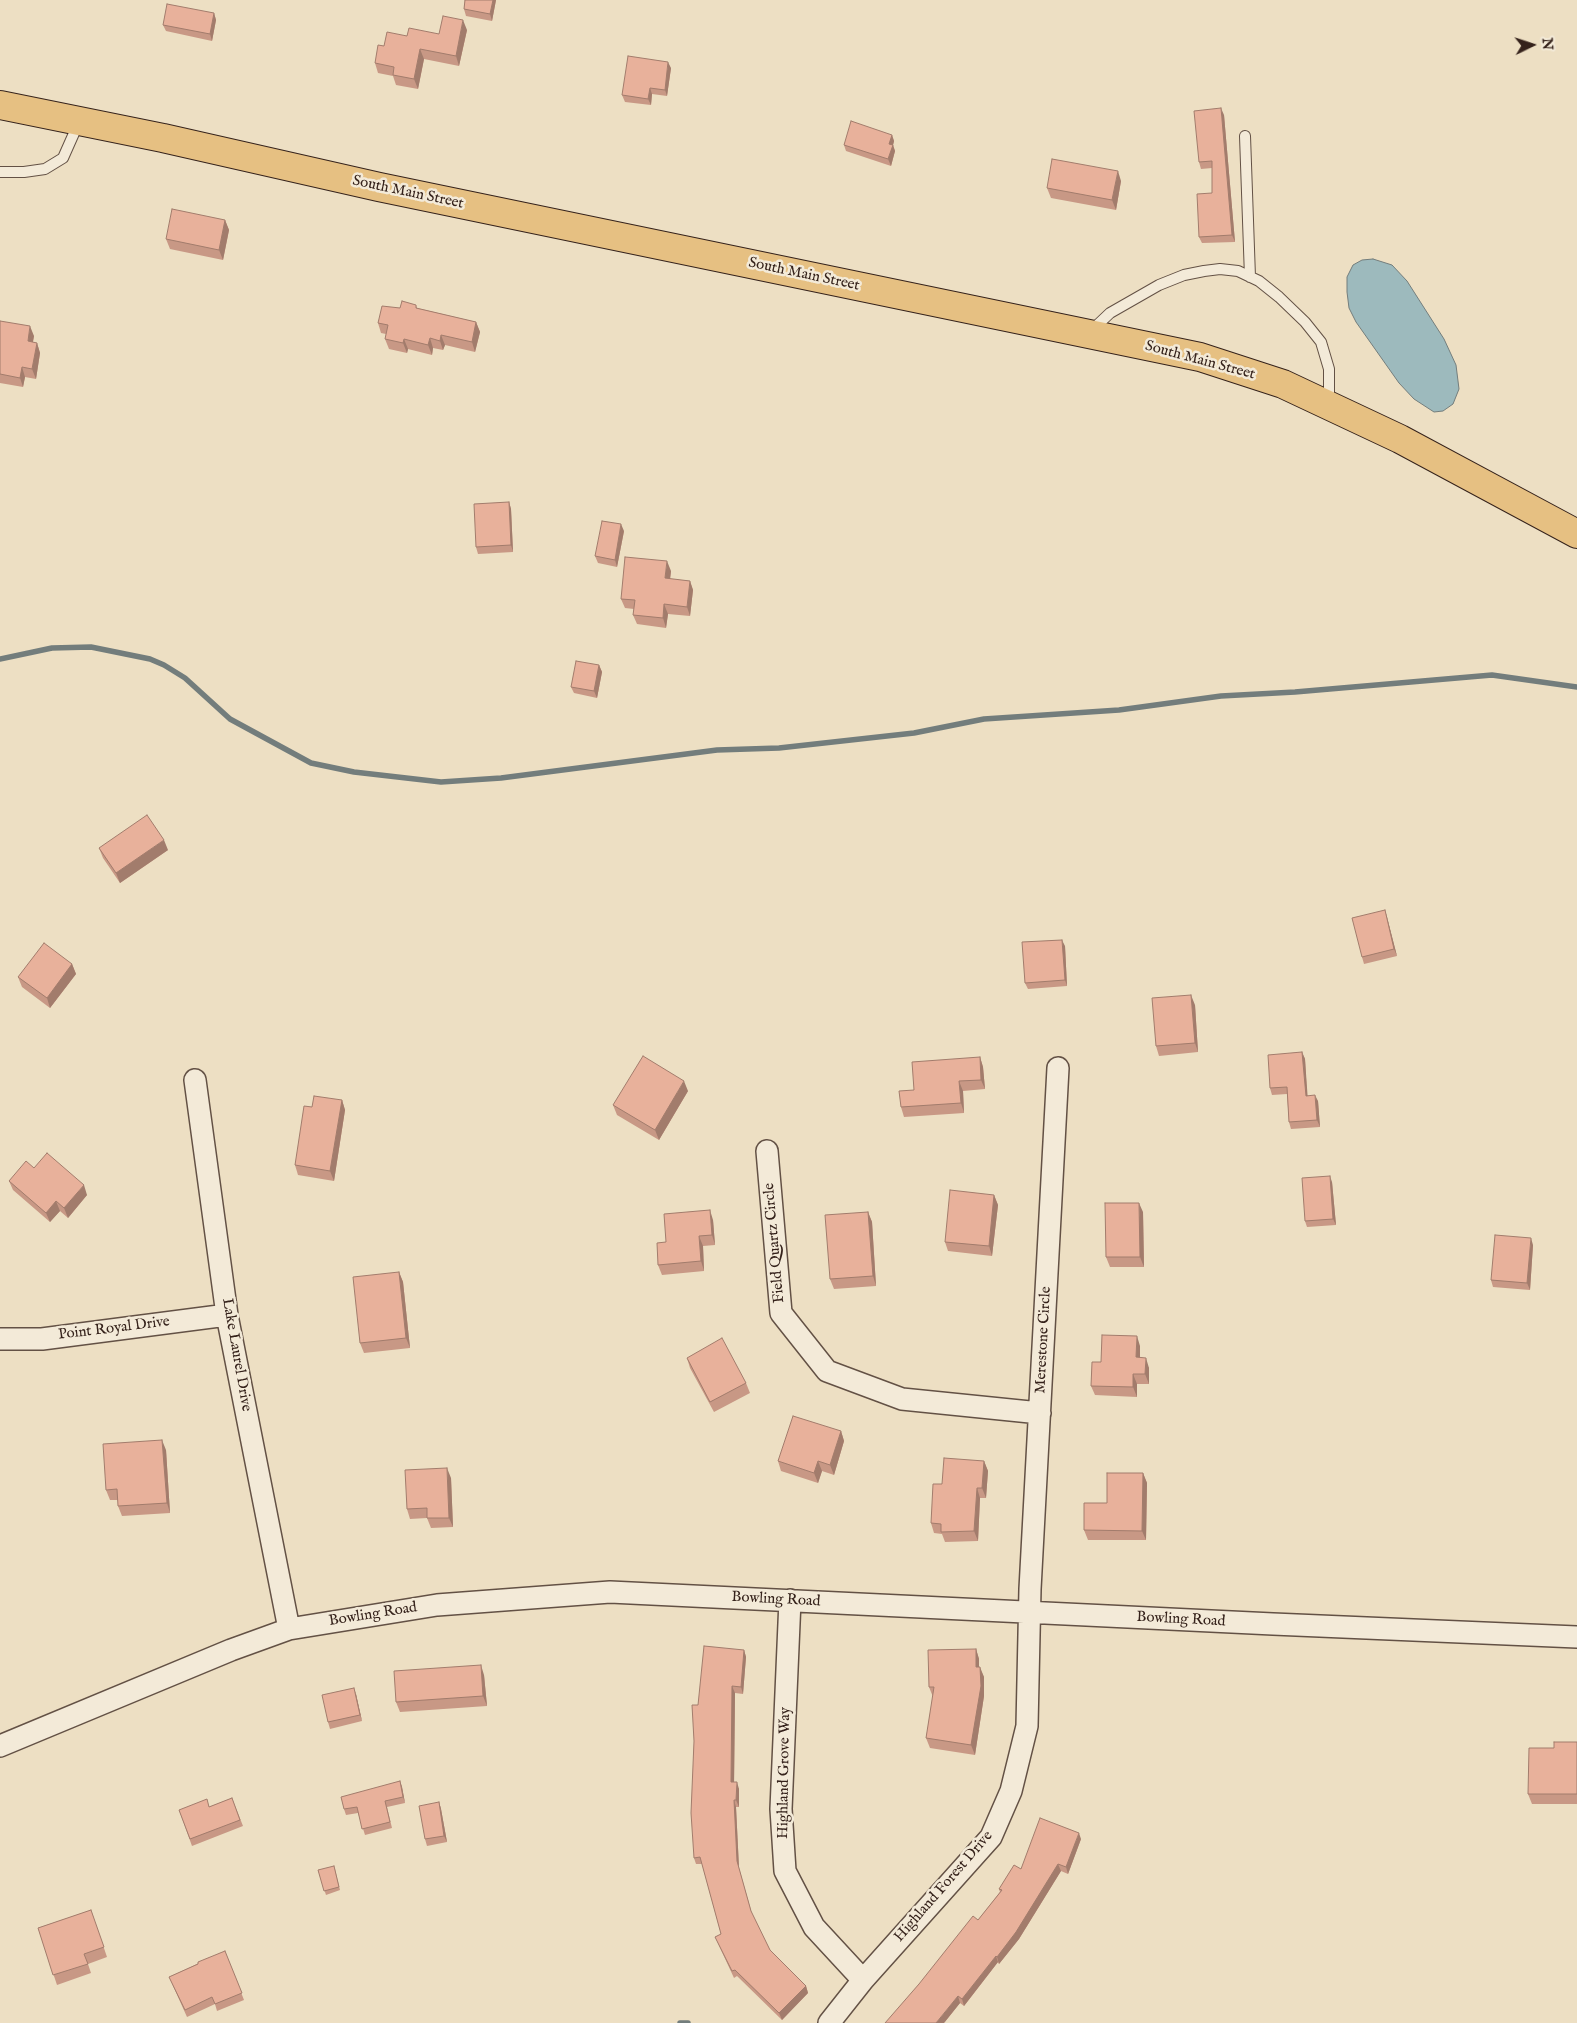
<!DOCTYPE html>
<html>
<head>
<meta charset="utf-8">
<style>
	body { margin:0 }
	#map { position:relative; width:1577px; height:2023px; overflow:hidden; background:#eddfc3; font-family:"IM FELL English",serif }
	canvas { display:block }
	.north { position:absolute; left:1507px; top:20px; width:50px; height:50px; -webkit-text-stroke:4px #f3ead8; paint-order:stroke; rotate:86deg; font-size:14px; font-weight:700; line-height:20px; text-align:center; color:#35221b }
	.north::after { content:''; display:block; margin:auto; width:18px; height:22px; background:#35221b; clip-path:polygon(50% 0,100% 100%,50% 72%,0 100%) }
</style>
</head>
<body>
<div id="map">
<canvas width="1577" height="2023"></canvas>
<div class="north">N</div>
</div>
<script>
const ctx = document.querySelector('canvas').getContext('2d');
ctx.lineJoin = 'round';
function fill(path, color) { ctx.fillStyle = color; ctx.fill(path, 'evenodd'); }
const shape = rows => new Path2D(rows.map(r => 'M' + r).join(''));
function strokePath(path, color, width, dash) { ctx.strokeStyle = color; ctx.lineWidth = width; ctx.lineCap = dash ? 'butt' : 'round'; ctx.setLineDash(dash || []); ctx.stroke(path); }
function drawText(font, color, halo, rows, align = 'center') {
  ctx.font = font + ' "IM FELL English",serif'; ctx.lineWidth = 5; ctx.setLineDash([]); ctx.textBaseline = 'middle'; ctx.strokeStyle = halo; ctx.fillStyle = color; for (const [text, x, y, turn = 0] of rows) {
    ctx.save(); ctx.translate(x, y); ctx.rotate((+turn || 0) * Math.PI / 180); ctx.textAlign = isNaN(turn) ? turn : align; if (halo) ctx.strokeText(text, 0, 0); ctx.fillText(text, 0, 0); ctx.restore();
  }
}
const water = shape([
	[1373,259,1392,265,1407,281,1444,339,1456,365,1459,389,1453,404,1443,411,1434,412,1414,399,1399,383,1356,322,1349,308,1347,292,1347,277,1353,265,1362,260,1373,259]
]);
fill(water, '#9dbabd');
strokePath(water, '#737d7c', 1);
strokePath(shape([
	[0,659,52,648,91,647,150,659,164,665,185,678,230,719,311,763,354,772,441,782,501,778,717,750,779,748,914,733,984,719,1119,710,1221,696,1295,692,1492,675,1577,687],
	[680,2023,688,2023]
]), '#737d7c', 5.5);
const service = shape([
	[1245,136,1250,277],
	[0,172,24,172,45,169,63,158,79,122],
	[1091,331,1110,313,1159,285,1184,275,1204,271,1220,269,1238,271,1259,281,1279,297,1305,322,1321,342,1329,369,1329,402]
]);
const minor = shape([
	[195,1080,227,1315,289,1629],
	[767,1151,781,1313,827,1371,902,1399,1040,1413],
	[0,1339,42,1339,227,1315],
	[790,1600,781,1809,785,1871,814,1927,863,1980],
	[0,1746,231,1650,289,1629,437,1605,610,1592,1273,1624,1577,1637],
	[829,2023,863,1980,991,1837,1011,1791,1027,1726,1030,1589,1058,1068]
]);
const trunk = shape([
	[0,105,163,138,379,187,1200,357,1283,384,1400,439,1577,534]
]);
strokePath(service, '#635145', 12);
strokePath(minor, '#635145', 24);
strokePath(trunk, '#35221b', 30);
strokePath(service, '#f3ead8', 10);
strokePath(minor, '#f3ead8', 21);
strokePath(trunk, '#e6c082', 28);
fill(shape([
	[465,0,496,0,492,21,466,16,464,9],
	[214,13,216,20,212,41,166,31,163,25],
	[467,30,459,66,424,59,418,89,396,85,393,76,378,73,375,63,384,46,407,36,439,34],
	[671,68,667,96,652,94,651,105,625,102,622,95],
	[1224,115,1235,242,1202,243,1199,237,1212,193,1212,168,1201,169,1199,162],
	[892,135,894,141,893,145,895,151,891,166,846,151,844,145],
	[1121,181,1116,210,1051,198,1047,188],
	[225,220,229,230,223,260,170,249,166,239],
	[416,305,417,308,476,322,480,332,475,352,445,345,443,350,433,348,432,355,408,349,407,353,389,349,385,339,386,334,381,333,378,323,400,308],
	[0,321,34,336,33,342,37,343,40,353,36,379,25,377,23,387,0,383],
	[509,502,511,509,513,552,478,554,476,547],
	[624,531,617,567,598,563,595,556],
	[671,571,670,579,690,581,693,590,690,616,668,614,666,628,637,624,633,615,634,609,625,608,621,599],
	[599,665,602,672,597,698,574,693,571,687],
	[99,848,168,850,120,883,103,858],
	[1385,910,1397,956,1364,964,1362,957],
	[1065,946,1067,986,1028,989,1025,983],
	[72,964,76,974,50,1008,22,987,18,977],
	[1195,1005,1198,1052,1159,1056,1156,1046],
	[1302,1052,1305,1059,1307,1095,1318,1101,1320,1127,1291,1129,1289,1122,1287,1094,1272,1095,1270,1088],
	[980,1057,983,1067,985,1089,963,1091,964,1113,904,1117,901,1107,914,1090],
	[688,1091,659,1140,617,1115,613,1105],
	[342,1100,345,1110,334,1181,298,1175,295,1165,312,1107],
	[34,1168,87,1195,68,1218,60,1211,50,1222,13,1190,9,1181],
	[1332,1182,1336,1225,1307,1227,1305,1221],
	[994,1195,998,1205,992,1256,948,1251,945,1242],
	[868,1212,872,1222,876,1286,834,1289,830,1279],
	[1143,1212,1144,1267,1110,1267,1106,1257],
	[713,1220,715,1245,703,1246,704,1271,662,1275,658,1265,666,1242],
	[1533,1245,1530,1290,1493,1287,1491,1280],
	[399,1272,403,1282,410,1348,364,1353,360,1343],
	[1140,1346,1140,1358,1149,1368,1149,1384,1137,1384,1137,1397,1095,1395,1091,1386,1101,1362],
	[687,1358,746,1383,750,1393,714,1412,690,1368],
	[841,1431,844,1441,834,1475,822,1471,818,1483,781,1471,778,1461],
	[166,1450,170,1513,122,1516,118,1506,118,1500,110,1500,106,1490],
	[984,1461,988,1471,986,1498,980,1498,978,1541,945,1542,942,1534,934,1533,931,1523],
	[1143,1473,1147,1483,1146,1540,1088,1540,1084,1530,1107,1503],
	[451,1478,453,1527,431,1528,427,1518,410,1519,407,1509],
	[976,1649,979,1659,979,1667,984,1677,984,1696,975,1755,930,1748,926,1738,933,1697,929,1687],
	[744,1650,746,1657,743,1694,735,1693,734,1782,739,1789,739,1807,736,1807,739,1868,752,1914,770,1950,806,1986,808,1993,782,2020,737,1976,734,1978,715,1937,721,1934,702,1864,696,1864,694,1858,698,1705],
	[484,1675,487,1706,400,1712,396,1702],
	[356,1694,362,1721,330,1729,328,1722],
	[1577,1742,1577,1804,1532,1804,1528,1794,1554,1748],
	[400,1781,402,1787,405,1803,387,1807,392,1828,365,1835,358,1813,346,1815,344,1809],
	[232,1798,243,1826,192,1846,179,1810,209,1807],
	[439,1802,441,1809,447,1842,427,1846,425,1839],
	[1081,1839,1068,1874,1061,1871,1019,1939,999,1964,998,1962,964,2006,960,2003,944,2023,978,1920,1000,1892,999,1889,1021,1869],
	[335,1869,340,1890,326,1895,318,1870],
	[91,1910,107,1957,88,1964,91,1973,57,1985,38,1928],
	[225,1951,244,2000,217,2011,215,2004,187,2017,169,1977]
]), '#c89885');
fill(shape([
	[493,0,496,0,492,21,490,14],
	[214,13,216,20,212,41,210,34],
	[463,20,467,30,459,66,456,56],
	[420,49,424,59,418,89,414,79],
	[668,62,671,68,667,96,665,90],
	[650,88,652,94,651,105,648,99],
	[1221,108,1224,115,1235,242,1232,235],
	[892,135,894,141,893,145,895,151,891,166,888,159,889,144],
	[1118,171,1121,181,1116,210,1112,200],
	[225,220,229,230,223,260,219,250],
	[476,322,480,332,475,352,472,342],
	[30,326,34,336,31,351,28,341],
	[441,335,445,345,443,350,440,341],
	[430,338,433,348,432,355,428,345],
	[404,339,408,349,407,353,403,343],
	[37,343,40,353,36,379,32,369],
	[22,367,25,377,23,387,20,378],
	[509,502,511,509,513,552,511,545],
	[621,524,624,531,617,567,615,560],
	[667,561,671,571,669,588,665,578],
	[690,581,693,590,690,616,687,607],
	[664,604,668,614,666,628,663,618],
	[599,665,602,672,597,698,594,691],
	[164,840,168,850,120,883,116,873],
	[1385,910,1387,917,1397,956,1394,949],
	[1062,940,1065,946,1067,986,1065,980],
	[72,964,76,974,50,1008,47,998],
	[1191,995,1195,1005,1198,1052,1195,1043],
	[1302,1052,1305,1059,1308,1102,1306,1096],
	[980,1057,983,1067,985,1089,981,1080],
	[684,1081,688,1091,659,1140,655,1130],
	[959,1081,963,1091,964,1113,961,1103],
	[1315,1095,1318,1101,1320,1127,1317,1120],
	[342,1100,345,1110,334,1181,330,1171],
	[1330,1176,1332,1182,1336,1225,1333,1219],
	[84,1185,87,1195,68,1218,64,1208],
	[994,1195,998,1205,992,1256,989,1246],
	[56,1201,60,1211,50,1222,46,1213],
	[1139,1203,1143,1212,1144,1267,1140,1257],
	[710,1210,713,1220,715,1245,712,1235],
	[868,1212,872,1222,876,1286,873,1276],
	[699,1236,703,1246,704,1271,701,1261],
	[1531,1238,1533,1245,1530,1290,1527,1283],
	[399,1272,403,1282,410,1348,406,1338],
	[1137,1336,1140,1346,1140,1367,1136,1357],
	[1146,1358,1149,1368,1149,1384,1145,1374],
	[1133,1374,1137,1384,1137,1397,1133,1387],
	[841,1431,844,1441,834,1475,830,1465],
	[162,1440,166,1450,170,1513,167,1503],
	[818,1461,822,1471,818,1483,814,1473],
	[984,1461,988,1471,986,1498,982,1488],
	[447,1468,451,1478,453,1527,449,1518],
	[1143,1473,1147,1483,1146,1540,1142,1531],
	[977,1488,980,1498,978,1541,974,1531],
	[976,1649,979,1659,979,1677,976,1667],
	[744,1650,746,1657,743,1694,741,1687],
	[481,1665,484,1675,487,1706,483,1696],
	[980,1667,984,1677,984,1696,975,1755,971,1745],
	[732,1686,735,1693,734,1788,731,1782],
	[354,1688,356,1694,362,1721,360,1715],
	[400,1781,402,1787,405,1803,403,1797],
	[737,1782,739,1789,739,1807,736,1800],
	[734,1800,736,1807,739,1868,753,1918,737,1861],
	[439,1802,441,1809,447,1842,444,1836],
	[1079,1833,1081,1839,1068,1874,1066,1867],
	[1058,1864,1061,1871,1019,1939,999,1964,997,1957],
	[996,1956,998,1962,964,2006,962,1999],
	[806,1986,808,1993,782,2020,779,2013],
	[958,1996,960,2003,944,2023,936,2023]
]), '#a27c6c');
const building = shape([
	[465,0,493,0,490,14,464,9,465,0],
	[167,4,214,13,210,34,163,25,167,4],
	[443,16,463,20,456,56,420,49,414,79,393,75,394,67,375,63,378,45,384,46,387,32,407,36,409,28,439,34,443,16],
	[628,56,668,62,665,90,650,88,648,99,622,95,628,56],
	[1221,108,1232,235,1199,237,1197,194,1212,193,1212,161,1199,162,1194,111,1221,108],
	[851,121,892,135,889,144,893,145,888,159,844,145,851,121],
	[1052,159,1118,171,1112,200,1047,188,1052,159],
	[172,209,225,220,219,250,166,239,172,209],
	[402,301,416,305,416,308,476,322,472,342,441,335,440,341,430,338,428,345,404,339,403,343,385,339,388,325,378,323,382,306,400,308,402,301],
	[0,321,30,326,28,341,37,343,32,369,22,367,20,378,0,374,0,321],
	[509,502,511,545,476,547,474,504,509,502],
	[602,521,621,524,615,560,595,556,602,521],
	[625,557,667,561,665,578,690,581,687,607,664,604,663,618,633,615,635,600,621,599,625,557],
	[576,661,599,665,594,691,571,687,576,661],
	[147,815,164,840,116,873,99,848,147,815],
	[1385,910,1394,949,1362,957,1352,918,1385,910],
	[1062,940,1065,980,1025,983,1022,942,1062,940],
	[44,943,72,964,47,998,18,977,44,943],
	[1191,995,1195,1043,1156,1046,1152,998,1191,995],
	[1302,1052,1306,1096,1315,1095,1317,1120,1289,1122,1287,1087,1270,1088,1268,1055,1302,1052],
	[643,1056,684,1081,655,1130,613,1105,643,1056],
	[980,1057,981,1080,959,1081,961,1103,901,1107,899,1091,914,1090,912,1062,980,1057],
	[314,1096,342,1100,330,1171,295,1165,304,1106,312,1107,314,1096],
	[47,1153,84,1185,64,1208,56,1201,46,1213,9,1181,26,1161,34,1168,47,1153],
	[1330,1176,1333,1219,1305,1221,1302,1178,1330,1176],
	[950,1190,994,1195,989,1246,945,1242,950,1190],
	[1105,1203,1139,1203,1140,1257,1106,1257,1105,1203],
	[710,1210,712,1235,699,1236,701,1261,658,1265,657,1243,666,1242,664,1214,710,1210],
	[868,1212,873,1276,830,1279,825,1215,868,1212],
	[1495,1235,1531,1238,1527,1283,1491,1280,1495,1235],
	[399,1272,406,1338,360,1343,353,1277,399,1272],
	[1102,1335,1137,1336,1136,1357,1146,1358,1145,1374,1133,1374,1133,1387,1091,1386,1092,1362,1101,1362,1102,1335],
	[722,1338,746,1383,710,1402,687,1358,722,1338],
	[793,1416,841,1431,830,1465,818,1461,814,1473,778,1461,793,1416],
	[162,1440,167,1503,118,1506,117,1489,106,1490,103,1444,162,1440],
	[944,1458,984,1461,982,1488,977,1488,974,1531,941,1532,941,1524,931,1523,933,1484,942,1484,944,1458],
	[447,1468,449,1518,427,1518,427,1508,407,1509,405,1470,447,1468],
	[1107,1473,1143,1473,1142,1531,1084,1530,1084,1503,1107,1503,1107,1473],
	[704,1646,744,1650,741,1687,732,1686,731,1782,737,1782,736,1800,734,1800,737,1861,751,1911,770,1950,806,1986,779,2013,735,1970,732,1971,715,1937,721,1934,700,1857,694,1858,691,1813,694,1741,692,1705,698,1705,704,1646],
	[976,1649,976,1667,980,1667,981,1686,971,1745,926,1738,934,1687,929,1687,928,1650,976,1649],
	[481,1665,483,1696,396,1702,394,1671,481,1665],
	[354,1688,360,1715,328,1722,322,1695,354,1688],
	[1554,1742,1577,1742,1577,1794,1528,1794,1529,1748,1554,1748,1554,1742],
	[400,1781,403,1797,385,1801,390,1822,362,1829,357,1807,344,1809,341,1797,400,1781],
	[232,1798,240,1820,190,1839,179,1810,207,1799,209,1807,232,1798],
	[439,1802,444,1836,425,1839,419,1806,439,1802],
	[1040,1818,1079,1833,1066,1867,1058,1864,1016,1932,997,1957,996,1956,962,1999,958,1996,936,2023,885,2023,919,1984,973,1916,978,1920,1002,1890,999,1889,1014,1865,1021,1869,1040,1818],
	[334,1866,339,1887,324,1891,318,1870,334,1866],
	[91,1910,104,1947,84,1954,88,1964,53,1975,38,1928,91,1910],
	[225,1951,242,1993,215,2004,212,1997,185,2010,169,1977,198,1964,198,1962,225,1951]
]);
fill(building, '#e8b19b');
strokePath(building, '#a27c6c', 1);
drawText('15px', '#35221b', '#f3ead8', [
	["South Main Street",408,193,12],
	["South Main Street",804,275,12],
	["South Main Street",1200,361,15],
	["Field Quartz Circle",775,1243,-95],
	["Point Royal Drive",114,1329,-7],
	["Merestone Circle",1044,1340,-87],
	["Lake Laurel Drive",236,1355,80],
	["Bowling Road",776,1600,3],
	["Bowling Road",373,1615,-9],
	["Bowling Road",1181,1620,3],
	["Highland Grove Way",785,1773,-89],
	["Highland Forest Drive",944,1887,-49]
]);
</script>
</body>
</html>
